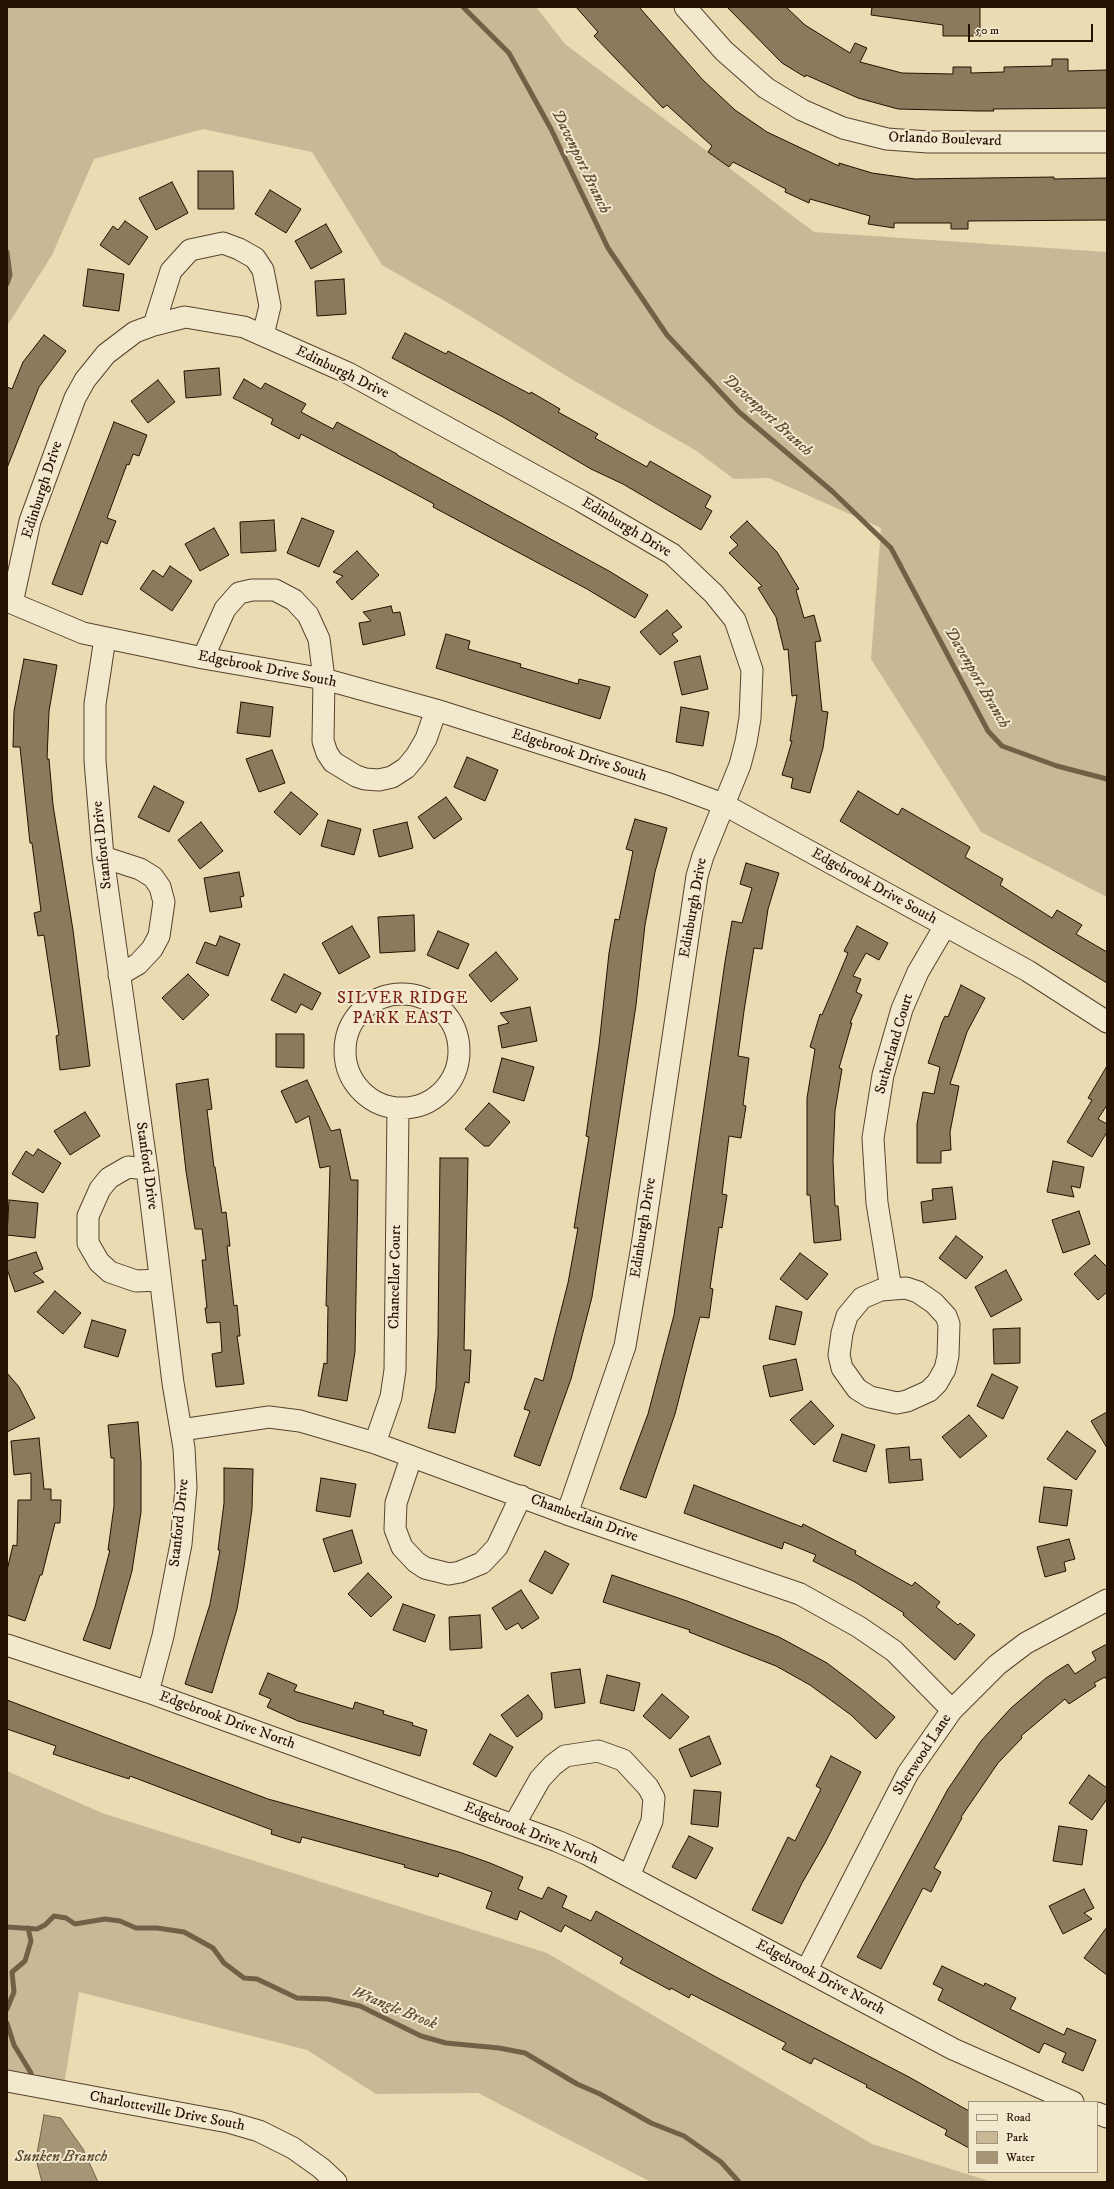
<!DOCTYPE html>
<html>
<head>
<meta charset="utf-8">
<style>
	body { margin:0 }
	#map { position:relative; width:1114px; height:2189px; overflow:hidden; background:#eadbb3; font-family:"IM FELL DW Pica",serif }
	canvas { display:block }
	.frame { position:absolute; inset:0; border:8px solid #261000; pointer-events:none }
	.legend { position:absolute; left:968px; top:2101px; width:130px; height:72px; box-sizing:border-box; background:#f1e8ce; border:1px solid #a0927c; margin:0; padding:5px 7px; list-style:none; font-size:12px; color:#261000 }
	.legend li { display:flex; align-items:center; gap:8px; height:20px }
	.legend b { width:20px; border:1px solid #a0927c }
	.scale { position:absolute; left:968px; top:24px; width:125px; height:18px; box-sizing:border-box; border:2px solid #261000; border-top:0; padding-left:5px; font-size:12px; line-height:14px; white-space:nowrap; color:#261000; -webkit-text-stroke:3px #f1e8ce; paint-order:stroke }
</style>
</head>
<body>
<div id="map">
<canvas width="1114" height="2189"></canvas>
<div class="frame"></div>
<ul class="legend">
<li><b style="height:5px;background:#f1e8ce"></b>Road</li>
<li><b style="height:11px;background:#c9b895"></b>Park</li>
<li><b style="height:11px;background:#a79676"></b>Water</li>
</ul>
<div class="scale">50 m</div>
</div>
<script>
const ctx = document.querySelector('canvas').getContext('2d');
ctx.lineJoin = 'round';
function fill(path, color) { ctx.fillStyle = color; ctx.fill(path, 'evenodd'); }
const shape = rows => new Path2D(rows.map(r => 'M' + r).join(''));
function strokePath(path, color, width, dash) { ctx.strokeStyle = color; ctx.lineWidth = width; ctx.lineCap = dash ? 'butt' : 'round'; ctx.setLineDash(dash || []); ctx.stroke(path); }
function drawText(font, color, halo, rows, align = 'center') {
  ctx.font = font + ' "IM FELL DW Pica",serif'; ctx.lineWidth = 4; ctx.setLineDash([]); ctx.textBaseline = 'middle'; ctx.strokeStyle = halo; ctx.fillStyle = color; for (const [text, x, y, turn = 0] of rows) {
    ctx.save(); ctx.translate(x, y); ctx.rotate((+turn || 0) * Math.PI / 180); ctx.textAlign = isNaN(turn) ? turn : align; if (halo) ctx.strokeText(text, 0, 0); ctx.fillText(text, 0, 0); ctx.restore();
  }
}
fill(shape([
	[7,7,536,7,565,44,814,232,1107,252,1107,897,981,832,871,659,881,528,769,478,734,479,695,450,573,380,462,311,382,265,312,152,203,129,94,159,52,255,7,326],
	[7,1771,102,1813,547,1953,872,2144,992,2182,651,2182,478,2093,376,2094,307,2050,79,1992,63,2092,7,2082]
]), '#c9b895');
const water = shape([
	[44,2115,61,2118,83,2149,98,2182,42,2182,36,2159,44,2115]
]);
fill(water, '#a79676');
strokePath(water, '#736047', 1);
strokePath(shape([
	[463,7,509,53,551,129,608,248,667,335,739,412,833,492,891,548,988,731,1002,746,1057,766,1107,779],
	[7,252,10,275,7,284],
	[7,1927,37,1929,45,1925,54,1916,66,1918,75,1924,105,1919,120,1921,136,1928,157,1928,184,1932,213,1948,224,1963,244,1978,257,1979,297,1998,328,1999,360,2006,421,2036,446,2043,499,2048,525,2053,577,2084,600,2094,651,2123,684,2136,721,2162,739,2182],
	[7,2009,14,1992,12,1972,25,1961,31,1941,28,1928],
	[7,2023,14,2045,31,2073]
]), '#736047', 5);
const building = shape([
	[576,7,639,7,702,79,735,110,767,132,839,166,839,163,872,173,915,179,1054,177,1054,179,1107,178,1107,220,968,221,968,229,951,229,951,223,894,223,894,228,868,224,870,216,810,199,809,203,785,192,786,189,733,162,729,167,708,152,712,146,667,105,663,108,594,36,598,32,576,7],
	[727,7,786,7,805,25,850,53,855,43,867,48,860,62,902,73,953,74,953,67,971,67,971,73,1004,72,1004,67,1052,66,1052,59,1068,59,1068,71,1107,70,1107,108,993,109,994,111,978,111,898,109,858,98,806,75,805,77,782,63,727,7],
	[872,7,980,7,980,36,943,36,943,25,871,15,872,7],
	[198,171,233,171,234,209,198,209,198,171],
	[172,182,188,213,156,230,139,198,172,182],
	[270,190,301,209,286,233,255,214,270,190],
	[125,221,148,237,129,265,100,245,113,226,118,230,125,221],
	[326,224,342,252,311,269,295,241,326,224],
	[88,269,124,274,119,311,83,306,88,269],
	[344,279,346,314,317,316,315,281,344,279],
	[405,333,446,354,448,351,530,394,531,392,560,409,558,412,598,434,595,438,647,467,650,461,711,496,705,507,712,511,701,530,623,484,591,469,503,417,392,358,405,333],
	[44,335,66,351,39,387,7,468,7,387,12,389,23,362,44,335],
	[219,368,221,395,186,398,184,371,219,368],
	[244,379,261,389,265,383,306,404,301,412,333,429,337,422,397,454,397,455,609,571,648,595,635,618,587,589,433,507,434,504,395,483,301,434,299,439,271,424,273,419,233,398,244,379],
	[158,380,175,402,148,423,131,401,158,380],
	[114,422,147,435,139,456,133,454,129,465,127,464,107,518,116,521,107,544,101,541,82,595,52,584,114,422],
	[302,518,334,531,319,567,287,553,302,518],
	[274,520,276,551,241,553,240,522,274,520],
	[747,521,777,552,799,589,796,590,804,618,814,615,821,641,815,642,822,711,828,712,823,748,810,793,791,788,793,778,782,775,792,741,790,741,797,695,792,696,788,649,784,650,776,617,758,588,762,586,729,553,738,545,730,537,747,521],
	[214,528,229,555,200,571,185,544,214,528],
	[357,551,379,575,352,600,336,582,343,576,333,572,357,551],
	[170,566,192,581,172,611,140,589,153,570,163,577,170,566],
	[391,606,393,613,400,612,405,635,363,645,359,623,371,621,363,612,391,606],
	[667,610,682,627,672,634,678,641,660,655,640,632,667,610],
	[446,634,470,641,468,649,521,664,520,667,578,684,579,679,610,687,600,719,436,668,446,634],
	[700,656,708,689,682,695,674,662,700,656],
	[24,659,57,665,49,711,47,759,49,759,53,805,73,930,90,1066,60,1070,56,1036,59,1035,44,935,38,936,34,913,41,911,32,843,30,843,20,747,13,747,14,711,24,659],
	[241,702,273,707,270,737,237,733,241,702],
	[681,707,709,712,703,746,676,742,681,707],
	[272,750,285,783,259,792,246,759,272,750],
	[467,757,498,770,485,801,454,787,467,757],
	[154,786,184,802,169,832,138,817,154,786],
	[858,791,898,815,902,808,970,847,965,857,1003,879,1000,885,1052,918,1057,910,1082,925,1076,934,1107,952,1107,983,840,821,858,791],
	[291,792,318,814,300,835,274,812,291,792],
	[446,797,462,819,434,839,418,817,446,797],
	[635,819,667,828,655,872,645,925,636,1005,592,1297,571,1379,540,1466,514,1456,530,1411,524,1409,535,1378,543,1381,568,1283,578,1228,574,1228,589,1137,586,1136,599,1045,609,953,615,919,619,920,633,851,626,849,635,819],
	[328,820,361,829,354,855,321,846,328,820],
	[201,822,223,851,200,869,178,840,201,822],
	[407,822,413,848,379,857,373,830,407,822],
	[746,863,779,873,768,909,762,949,754,948,744,1011,738,1056,749,1058,743,1105,746,1106,741,1138,729,1136,722,1194,727,1195,722,1228,719,1227,710,1288,713,1289,709,1318,700,1317,675,1414,646,1498,620,1489,648,1414,674,1315,725,962,732,921,742,923,752,888,740,884,746,863],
	[239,872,244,896,240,897,242,907,210,912,204,878,239,872],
	[414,915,415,951,380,953,378,917,414,915],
	[352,926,370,957,339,974,322,943,352,926],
	[857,926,888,943,879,960,866,953,853,976,861,979,856,992,862,995,850,1023,852,1023,839,1068,842,1069,835,1111,833,1161,835,1206,838,1206,841,1240,814,1243,810,1195,807,1195,807,1098,815,1049,810,1047,820,1014,822,1015,848,953,844,951,857,926],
	[438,931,469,944,458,969,427,955,438,931],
	[220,936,240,944,228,976,196,963,205,942,216,946,220,936],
	[496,952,518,979,491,1002,469,975,496,952],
	[188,974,209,995,183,1020,162,998,188,974],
	[284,974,321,993,312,1010,301,1004,296,1013,271,1000,284,974],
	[961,985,985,998,967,1032,950,1084,959,1086,950,1132,951,1150,941,1151,941,1163,917,1163,917,1124,923,1092,934,1094,940,1067,928,1063,942,1022,945,1016,948,1017,961,985],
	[530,1007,537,1041,502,1048,498,1026,509,1023,500,1013,530,1007],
	[276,1034,304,1034,304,1068,276,1067,276,1034],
	[502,1058,534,1067,524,1101,493,1092,502,1058],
	[1107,1066,1107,1105,1098,1119,1107,1124,1107,1132,1092,1157,1067,1142,1092,1100,1088,1098,1107,1066],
	[208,1079,212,1109,207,1110,214,1167,215,1167,222,1213,226,1212,230,1246,227,1246,234,1306,237,1305,240,1336,237,1336,244,1384,216,1387,212,1354,222,1352,220,1322,207,1323,205,1308,207,1308,202,1260,206,1260,202,1229,195,1229,186,1171,176,1084,208,1079],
	[307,1080,331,1131,340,1129,351,1180,358,1180,355,1352,347,1401,318,1396,324,1363,327,1364,328,1306,326,1306,330,1166,320,1168,309,1116,296,1123,281,1091,307,1080],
	[489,1103,510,1122,489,1146,484,1146,465,1129,489,1103],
	[85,1112,100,1136,70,1155,54,1131,85,1112],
	[38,1149,61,1163,43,1193,12,1174,26,1151,33,1156,38,1149],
	[440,1158,468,1158,464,1350,471,1350,469,1383,465,1382,455,1433,428,1428,436,1388,438,1336,440,1158],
	[1053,1161,1084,1167,1080,1188,1071,1186,1074,1197,1047,1192,1053,1161],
	[952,1187,956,1219,923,1223,921,1202,933,1200,932,1189,952,1187],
	[9,1200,38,1203,35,1238,7,1235,9,1200],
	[1079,1211,1090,1244,1063,1253,1052,1220,1079,1211],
	[956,1236,983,1257,966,1279,939,1258,956,1236],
	[36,1252,43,1269,33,1273,44,1282,15,1292,7,1269,7,1261,36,1252],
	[800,1253,828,1274,807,1300,780,1279,800,1253],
	[1095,1255,1107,1267,1107,1292,1098,1300,1074,1274,1095,1255],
	[1006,1270,1022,1300,991,1317,975,1287,1006,1270],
	[55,1291,81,1313,63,1334,37,1312,55,1291],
	[776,1306,802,1312,795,1345,769,1339,776,1306],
	[92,1320,126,1330,118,1357,84,1347,92,1320],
	[1020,1328,1020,1363,994,1364,993,1329,1020,1328],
	[796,1359,803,1390,770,1397,763,1366,796,1359],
	[7,1373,19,1387,35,1418,7,1432,7,1373],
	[992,1374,1018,1387,1003,1419,977,1406,992,1374],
	[811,1401,834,1426,814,1445,790,1420,811,1401],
	[1107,1412,1107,1448,1091,1421,1107,1412],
	[969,1415,987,1436,960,1458,942,1437,969,1415],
	[138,1422,141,1462,141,1512,132,1571,110,1649,83,1640,95,1607,110,1550,108,1550,114,1506,114,1458,111,1458,108,1425,138,1422],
	[1067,1431,1096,1451,1076,1480,1047,1459,1067,1431],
	[842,1434,875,1445,866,1472,833,1461,842,1434],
	[39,1438,44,1489,51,1489,51,1500,61,1500,60,1523,55,1523,42,1575,40,1575,25,1621,7,1615,7,1570,13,1545,17,1546,18,1500,31,1500,31,1473,14,1475,11,1441,39,1438],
	[909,1447,910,1460,921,1459,923,1480,889,1483,886,1449,909,1447],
	[224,1468,253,1469,252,1509,244,1567,237,1609,212,1693,185,1684,210,1604,220,1550,218,1550,224,1503,224,1468],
	[321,1478,356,1484,350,1517,316,1511,321,1478],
	[694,1485,802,1527,803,1524,856,1551,855,1554,912,1586,915,1582,940,1602,936,1607,958,1625,960,1623,975,1635,955,1660,903,1615,904,1613,855,1582,813,1561,816,1555,784,1542,782,1549,684,1513,694,1485],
	[1044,1487,1072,1490,1067,1526,1039,1522,1044,1487],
	[352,1530,362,1563,334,1572,323,1539,352,1530],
	[1069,1539,1075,1559,1064,1562,1066,1571,1045,1577,1037,1547,1069,1539],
	[545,1551,569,1564,552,1594,529,1581,545,1551],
	[368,1573,392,1597,371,1617,348,1594,368,1573],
	[612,1575,687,1601,779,1637,827,1663,864,1691,895,1717,876,1739,851,1715,810,1685,776,1666,689,1632,690,1630,603,1602,612,1575],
	[521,1590,539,1618,522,1629,518,1623,506,1630,492,1608,521,1590],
	[403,1604,435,1615,425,1642,393,1630,403,1604],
	[480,1615,482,1648,450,1650,449,1617,480,1615],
	[1107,1644,1107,1680,1105,1677,1094,1683,1096,1686,1069,1704,1065,1699,1021,1736,1022,1738,998,1763,961,1817,962,1818,934,1868,941,1872,931,1892,923,1888,881,1969,857,1957,948,1789,981,1741,1011,1708,1046,1678,1068,1664,1075,1674,1096,1660,1092,1652,1107,1644],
	[580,1669,585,1703,555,1708,551,1673,580,1669],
	[268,1673,297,1685,294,1691,353,1709,355,1702,384,1711,383,1714,413,1723,412,1725,427,1730,420,1756,298,1721,267,1707,271,1699,259,1694,268,1673],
	[607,1675,640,1683,634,1711,600,1703,607,1675],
	[662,1694,689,1717,670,1739,643,1716,662,1694],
	[528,1695,542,1713,542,1719,517,1737,501,1715,528,1695],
	[7,1700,268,1799,459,1852,490,1863,523,1877,518,1889,542,1899,548,1887,567,1896,562,1907,591,1921,596,1911,716,1977,909,2077,969,2111,969,2148,945,2135,947,2130,866,2087,867,2085,814,2058,811,2064,782,2049,786,2043,734,2016,691,1994,689,1998,671,1988,670,1990,620,1963,623,1958,565,1925,561,1932,520,1911,517,1920,486,1908,492,1892,439,1873,438,1877,404,1867,405,1865,302,1837,300,1843,271,1834,272,1830,130,1776,129,1779,53,1754,56,1746,7,1729,7,1700],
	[490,1734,513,1747,496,1777,473,1764,490,1734],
	[709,1736,721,1764,691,1777,679,1749,709,1736],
	[831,1756,861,1772,825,1843,802,1883,782,1924,752,1910,788,1837,795,1841,821,1789,816,1786,831,1756],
	[1089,1775,1107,1788,1107,1799,1092,1820,1069,1803,1089,1775],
	[694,1790,721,1792,718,1827,691,1824,694,1790],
	[1059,1826,1087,1830,1082,1865,1053,1861,1059,1826],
	[689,1836,713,1848,696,1879,672,1867,689,1836],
	[1084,1889,1094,1908,1084,1913,1092,1919,1063,1934,1049,1906,1084,1889],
	[1107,1927,1107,1975,1084,1958,1107,1927],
	[942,1966,984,1986,985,1983,1016,1998,1010,2009,1064,2035,1067,2028,1096,2040,1083,2071,1062,2062,1066,2053,1044,2043,1039,2053,938,2000,943,1989,933,1984,942,1966]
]);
fill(building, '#8c7a5d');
strokePath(building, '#261000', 1);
const minor = shape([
	[685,7,724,51,766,88,802,110,843,128,887,139,928,142,1107,142],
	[154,325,171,271,190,250,223,243,239,249,255,258,263,270,270,306,263,335],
	[7,601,83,633,203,658,324,679,436,710,669,784,723,804,1028,971,1107,1022],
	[12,603,30,521,75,398,85,380,106,354,135,332,154,325,185,317,244,327,348,373,581,501,672,554,714,594,735,620,752,670,750,718,746,742,740,765,703,856,697,876,642,1246,625,1346,567,1514],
	[105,638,95,704,95,761,103,857,147,1169,173,1383,184,1448,186,1487,181,1544,163,1636,148,1692],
	[203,658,225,609,239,593,252,590,275,590,294,600,308,615,319,639,324,679,323,741,327,753,333,762,356,776,365,779,379,780,392,777,406,768,416,756,426,739,436,710],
	[103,857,140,869,153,877,160,887,164,902,159,936,152,949,138,964,119,975],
	'345 1051a57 57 0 1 1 114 0a57 57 0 1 1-114 0Z',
	[147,1169,128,1167,109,1178,100,1189,88,1216,88,1243,99,1262,110,1272,136,1281,160,1280],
	[906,1288,918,1292,934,1303,946,1316,949,1324,948,1356,945,1369,937,1383,929,1391,907,1401,897,1403,870,1397,857,1389,842,1368,839,1355,842,1333,847,1316,862,1298,881,1290,906,1288],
	[891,1289,877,1203,873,1138,883,1075,902,1009,918,972,945,926],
	[181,1430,269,1417,300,1421,375,1443,567,1514,800,1594,859,1627,894,1651,952,1710],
	[375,1443,391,1397,395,1370,398,1108],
	[411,1458,396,1503,395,1529,402,1547,416,1562,425,1568,449,1574,460,1572,482,1563,497,1547,521,1496],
	[7,1645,148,1692,557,1841,587,1854,953,2049,1073,2102],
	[514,1825,540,1779,553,1765,565,1756,598,1751,623,1760,648,1787,654,1798,652,1821,629,1876],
	[806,1971,908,1773,952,1710,997,1665,1026,1643,1107,1600],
	[7,2081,228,2122,259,2131,293,2148,321,2168,336,2182],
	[1097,2113,1107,2117]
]);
strokePath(minor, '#57432d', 23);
strokePath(minor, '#f1e8ce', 21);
drawText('15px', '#261000', '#f1e8ce', [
	["Orlando Boulevard",945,140,2],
	["Edinburgh Drive",342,373,26],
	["Edinburgh Drive",43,490,-72],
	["Edinburgh Drive",626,528,31],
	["Edgebrook Drive South",267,670,11],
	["Edgebrook Drive South",579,756,18],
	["Stanford Drive",103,845,-96],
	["Edgebrook Drive South",874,887,29],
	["Edinburgh Drive",694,908,-80],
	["Sutherland Court",895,1044,-74],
	["Stanford Drive",146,1166,82],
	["Edinburgh Drive",644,1228,-81],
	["Chancellor Court",396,1277,-89],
	["Chamberlain Drive",584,1519,20],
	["Stanford Drive",180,1523,-84],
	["Edgebrook Drive North",227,1721,20],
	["Sherwood Lane",923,1755,-57],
	["Edgebrook Drive North",531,1834,22],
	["Edgebrook Drive North",820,1978,28],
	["Charlotteville Drive South",167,2112,11]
]);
drawText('italic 16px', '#604c35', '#f1e8ce', [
	["Davenport Branch",580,162,64],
	["Davenport Branch",767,416,42],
	["Davenport Branch",976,678,60],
	["Wrangle Brook",394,2009,22],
	["Sunken Branch",61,2158]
]);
ctx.letterSpacing = '1px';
drawText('17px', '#7a1f14', '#f1e8ce', [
	["SILVER RIDGE",403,999],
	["PARK EAST",403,1019]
]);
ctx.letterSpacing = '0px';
</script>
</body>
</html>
